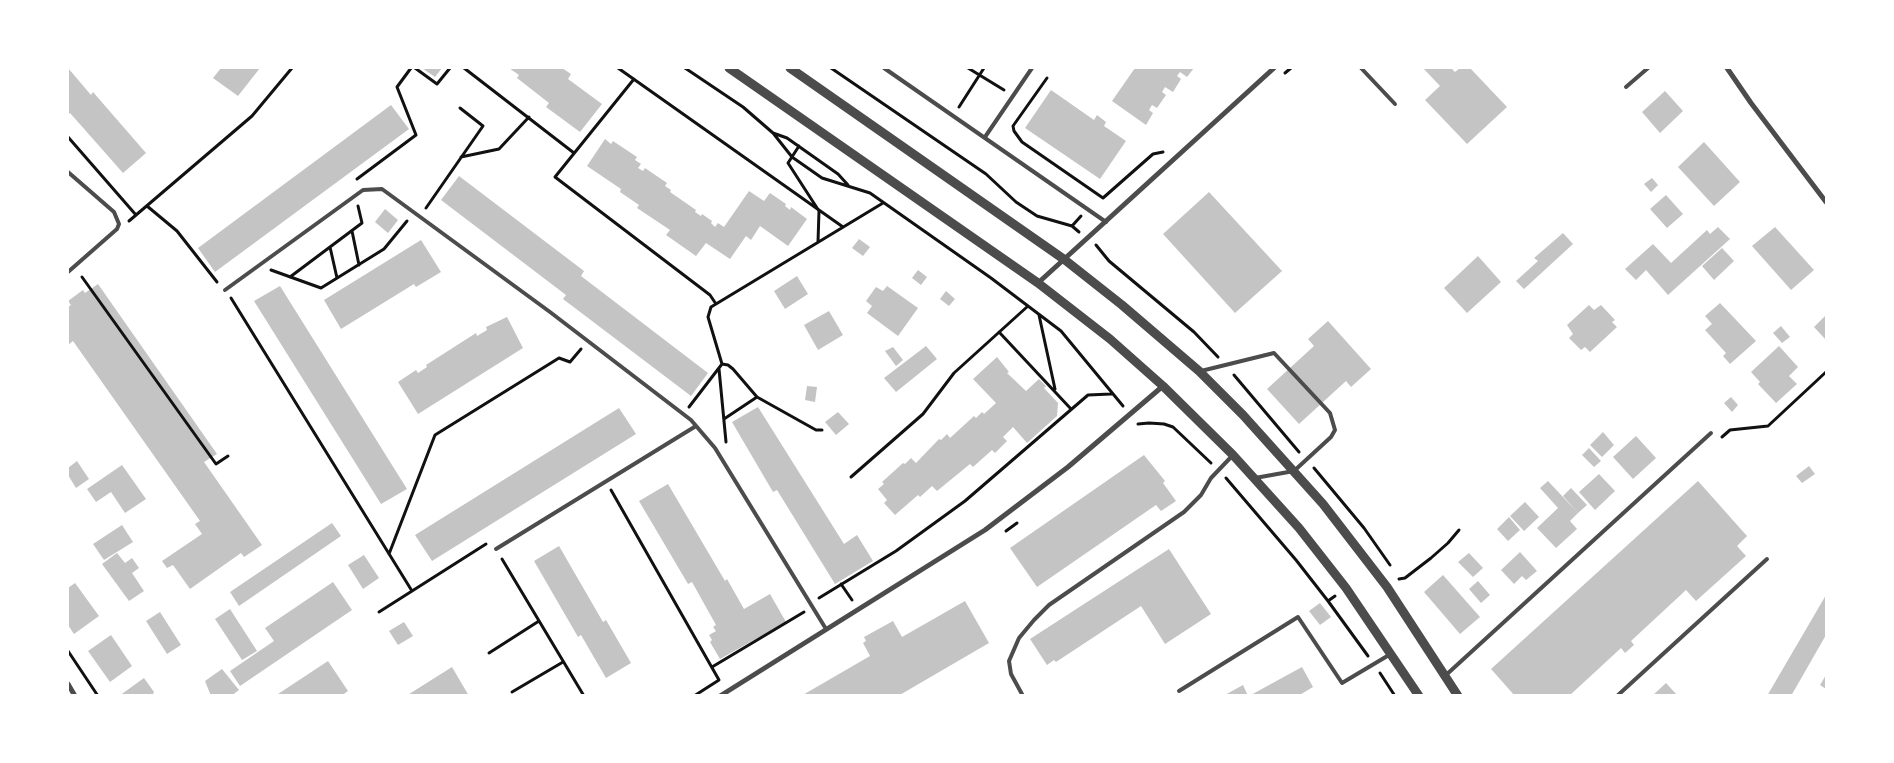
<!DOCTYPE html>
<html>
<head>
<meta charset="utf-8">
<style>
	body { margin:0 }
	#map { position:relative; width:1894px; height:763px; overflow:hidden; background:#fff; font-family:Quicksand,sans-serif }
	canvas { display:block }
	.frame { position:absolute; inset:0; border:69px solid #fff; pointer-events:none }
</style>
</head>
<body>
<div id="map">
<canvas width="1894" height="763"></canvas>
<div class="frame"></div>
</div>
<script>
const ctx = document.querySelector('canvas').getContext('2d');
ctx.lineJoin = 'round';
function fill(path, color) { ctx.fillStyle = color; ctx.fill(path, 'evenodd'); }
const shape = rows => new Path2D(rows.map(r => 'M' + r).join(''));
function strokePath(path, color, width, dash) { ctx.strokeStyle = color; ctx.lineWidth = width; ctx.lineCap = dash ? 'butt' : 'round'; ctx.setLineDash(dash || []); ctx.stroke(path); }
fill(shape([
	[68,68,91,95,93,92,146,153,123,173,70,113,68,115],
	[221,68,260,68,238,96,213,78],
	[422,68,442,68,435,77],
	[509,68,562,68,571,74,568,79,602,104,580,132,546,107,549,103,517,78,519,75],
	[1135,68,1194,68,1187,77,1180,72,1177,76,1181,79,1173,92,1165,87,1162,92,1166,95,1157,108,1152,105,1149,110,1153,113,1146,125,1112,101],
	[1423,68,1451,68,1455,72,1460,68,1470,68,1507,107,1467,144,1425,100,1440,86],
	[1051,90,1094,120,1097,115,1106,122,1104,126,1126,141,1100,179,1025,128],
	[1665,91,1683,111,1660,133,1642,112],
	[391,105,409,129,215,272,198,248],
	[605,139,611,144,613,141,637,157,635,160,641,164,638,168,643,171,645,168,667,183,665,186,671,190,670,192,696,210,695,212,701,216,702,214,712,221,711,223,715,227,718,223,724,227,749,191,764,201,770,193,786,204,785,206,790,210,791,207,807,219,788,246,760,226,751,240,746,236,730,259,706,243,696,256,666,235,670,230,637,208,639,205,620,192,621,189,587,166],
	[1704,142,1740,182,1714,206,1678,167],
	[459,176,584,271,581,276,708,373,691,396,563,299,566,295,441,200],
	[1652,178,1658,185,1651,192,1644,184],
	[1209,192,1282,271,1235,313,1163,234],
	[1666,195,1683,214,1667,228,1650,209],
	[385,209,398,220,388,233,375,222],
	[1718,227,1730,239,1668,295,1646,270,1636,280,1625,269,1653,244,1671,263,1707,230,1710,234],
	[1775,227,1814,270,1791,290,1752,246],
	[1563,233,1573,244,1524,289,1516,281,1538,261,1534,258],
	[859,239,870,247,863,256,852,248],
	[421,240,441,272,416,287,414,284,341,329,324,300],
	[1722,248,1734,261,1714,280,1702,266],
	[1478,256,1501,282,1467,313,1444,288],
	[918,270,927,277,921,285,912,278],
	[797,276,808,294,785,309,774,291],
	[98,284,217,454,204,462,262,545,244,557,241,553,190,589,173,565,167,568,162,561,202,534,195,524,200,521,73,341,68,345,68,307,71,305,68,301,83,290,85,293],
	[280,286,407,489,381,504,254,301],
	[887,286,918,308,898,336,867,313,872,306,866,301,876,287,883,291],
	[946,291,955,299,949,306,940,299],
	[1720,303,1756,341,1730,364,1723,356,1726,353,1705,330,1712,324,1705,316],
	[1589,305,1594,310,1601,305,1615,320,1612,322,1617,327,1590,352,1585,347,1581,350,1569,338,1573,334,1567,325],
	[829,311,843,335,818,350,804,325],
	[1826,315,1826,340,1814,327],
	[507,317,523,348,418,414,398,382,416,370,418,373,427,367,426,365,476,333,477,336,487,330,486,327],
	[1328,321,1371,369,1351,387,1346,381,1299,424,1267,389,1314,346,1308,339],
	[1781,326,1790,337,1782,343,1773,333],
	[926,346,937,359,896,392,884,378],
	[1779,346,1798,367,1789,376,1797,384,1776,403,1758,384,1760,382,1751,372],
	[893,347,903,360,896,366,885,351],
	[997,357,1009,372,1007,373,1026,391,1039,379,1046,386,1044,388,1058,403,1057,416,1027,443,1013,427,1003,437,1007,441,995,453,992,450,973,467,970,464,937,491,932,486,920,497,918,495,895,515,884,503,887,500,878,489,884,484,882,482,903,463,905,464,911,458,916,463,939,439,941,440,947,434,950,438,974,416,976,418,982,412,984,414,996,403,973,379],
	[807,386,817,387,815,402,805,400],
	[1731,397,1738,405,1732,412,1724,403],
	[758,407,844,544,857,535,873,561,835,584,777,490,773,492,732,422],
	[619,408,636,434,432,561,415,535],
	[838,412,849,424,836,435,825,422],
	[1603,432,1614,445,1602,457,1590,445],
	[1636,436,1656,458,1633,479,1613,457],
	[1589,448,1601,461,1594,467,1582,455],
	[1144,455,1165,481,1163,483,1176,501,1161,511,1156,505,1037,587,1010,548],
	[77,461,89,479,76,488,68,475,68,468],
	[122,465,146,499,125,513,111,492,96,502,87,489],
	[1809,466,1815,474,1802,483,1796,476],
	[1599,474,1615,491,1595,510,1579,492],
	[1548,481,1578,513,1570,521,1577,529,1556,548,1537,528,1558,508,1540,488],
	[1698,481,1747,536,1737,546,1746,556,1696,601,1686,590,1631,641,1634,645,1625,653,1621,648,1569,696,1515,696,1491,669],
	[668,484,725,581,727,579,744,609,770,594,786,622,720,659,710,642,712,640,709,635,716,631,713,627,716,625,692,582,688,584,639,501],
	[1571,488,1587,505,1578,513,1563,496],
	[1525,502,1539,517,1524,531,1510,516],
	[1509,517,1520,530,1508,541,1497,529],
	[332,523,341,536,239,606,230,592],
	[122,525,133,542,104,560,93,544],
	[559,546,603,622,606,620,631,663,606,678,581,635,578,637,534,561],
	[1169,549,1211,614,1165,644,1141,606,1056,662,1054,660,1047,665,1030,639],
	[1520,552,1537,571,1526,580,1522,576,1514,584,1501,570],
	[117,553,125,563,132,558,139,568,132,573,144,591,129,601,102,564],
	[1469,553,1483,568,1473,577,1458,562],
	[364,555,379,578,363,589,348,565],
	[1443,575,1480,617,1460,634,1424,592],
	[1478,581,1490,595,1481,603,1469,589],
	[333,582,352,610,240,686,230,671,274,641,265,628],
	[75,583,99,616,74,634,68,625,68,588],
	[1826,595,1826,635,1791,696,1767,696],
	[965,601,989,643,898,696,801,696,870,656,863,643,866,641,864,637,893,621,902,637],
	[1320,603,1331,617,1320,625,1309,611],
	[230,609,257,651,242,660,215,619],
	[160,612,181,645,167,654,146,621],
	[404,622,413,636,398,645,389,631],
	[111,635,132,666,110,682,88,651],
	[328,661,348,691,341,696,275,696],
	[452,667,469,696,406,696],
	[1302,667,1313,687,1298,696,1249,696],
	[222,669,239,690,231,696,211,696,205,681],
	[1826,675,1826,689,1820,685],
	[144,678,154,692,152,696,119,696],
	[1666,683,1678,696,1652,696],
	[1243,685,1248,696,1223,696]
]), '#c4c4c4');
strokePath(shape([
	[415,68,437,84,450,68],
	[464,68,574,153],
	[618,68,843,227],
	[685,68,743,107,773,133,792,157,822,178,870,193,991,278,1061,331,1123,406],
	[831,68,986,174,1016,202,1037,216,1072,226,1079,232],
	[968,68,1004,90],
	[1285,73,1291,68],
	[1047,78,1013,126,1014,131,1022,142,1103,198,1153,154,1163,152],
	[634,79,555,177,710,295,716,304,711,307,708,317,722,364,689,407],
	[959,107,984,68],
	[773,133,787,138,838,174,848,185],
	[68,137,136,215],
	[799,146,788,163,819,211,818,242],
	[461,157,499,149,529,117],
	[357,179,416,135,397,87,411,68],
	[147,206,177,231,217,282],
	[426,208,483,126,460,108],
	[129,221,252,116,292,68],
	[1072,226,1081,216],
	[352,231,359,265],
	[1096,245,1109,261,1194,332,1218,357],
	[330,247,337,278],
	[271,270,321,288,384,249,407,221],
	[82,277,216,464,228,456],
	[290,277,362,223,358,206],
	[231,298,412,591],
	[716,304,883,203],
	[1039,315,1055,389],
	[999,332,1071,409],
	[722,364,728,365,733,369,757,397],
	[719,369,726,442],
	[1234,375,1299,452],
	[724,419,757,397,816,430,822,430],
	[1138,424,1149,423,1164,424,1173,427,1211,463],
	[1722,437,1730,430,1768,426,1826,372],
	[1314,468,1364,528,1390,565],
	[851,477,923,414,954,373,1028,306],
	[1226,478,1296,560,1328,601],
	[611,490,719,680,694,696],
	[1006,531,1017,523],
	[389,554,435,435,559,358,570,362,581,349],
	[502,559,584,696],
	[1399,579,1405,578,1431,558,1448,543,1459,530],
	[841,584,852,600],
	[1335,596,1328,601,1368,656],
	[819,598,896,551,965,501,1088,395,1111,394],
	[379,612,486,544],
	[68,651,98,696],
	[489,653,539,621],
	[712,667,804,612],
	[1380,673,1395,696],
	[512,692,563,662]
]), '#111', 3);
strokePath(shape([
	[884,68,1106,222],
	[1361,68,1395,104],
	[1626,87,1648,68],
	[985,137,1032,68],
	[68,172,114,212,119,224,117,229,68,272],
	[225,290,363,190,382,189,550,312,691,420,715,448,826,629],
	[1201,371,1274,353,1330,413,1335,430,1331,437,1294,471,1255,478],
	[496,549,696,426],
	[1446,675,1711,433],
	[1179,691,1298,617,1342,683,1389,655],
	[1023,696,1011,674,1009,661,1019,638,1034,620,1049,605,1184,512,1201,495,1211,478,1233,455],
	[1617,696,1767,559]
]), '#4c4c4c', 4);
strokePath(shape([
	[1727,68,1751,103,1826,202],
	[1038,283,1274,68],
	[68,684,75,696],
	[720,696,985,530,1068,467,1163,386]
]), '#4c4c4c', 5);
strokePath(shape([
	[729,68,1038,283,1110,339,1163,386,1233,455,1299,528,1346,588,1419,696],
	[790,68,1065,260,1122,305,1199,371,1243,415,1323,504,1387,587,1458,696]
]), '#4c4c4c', 9);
</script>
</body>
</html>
